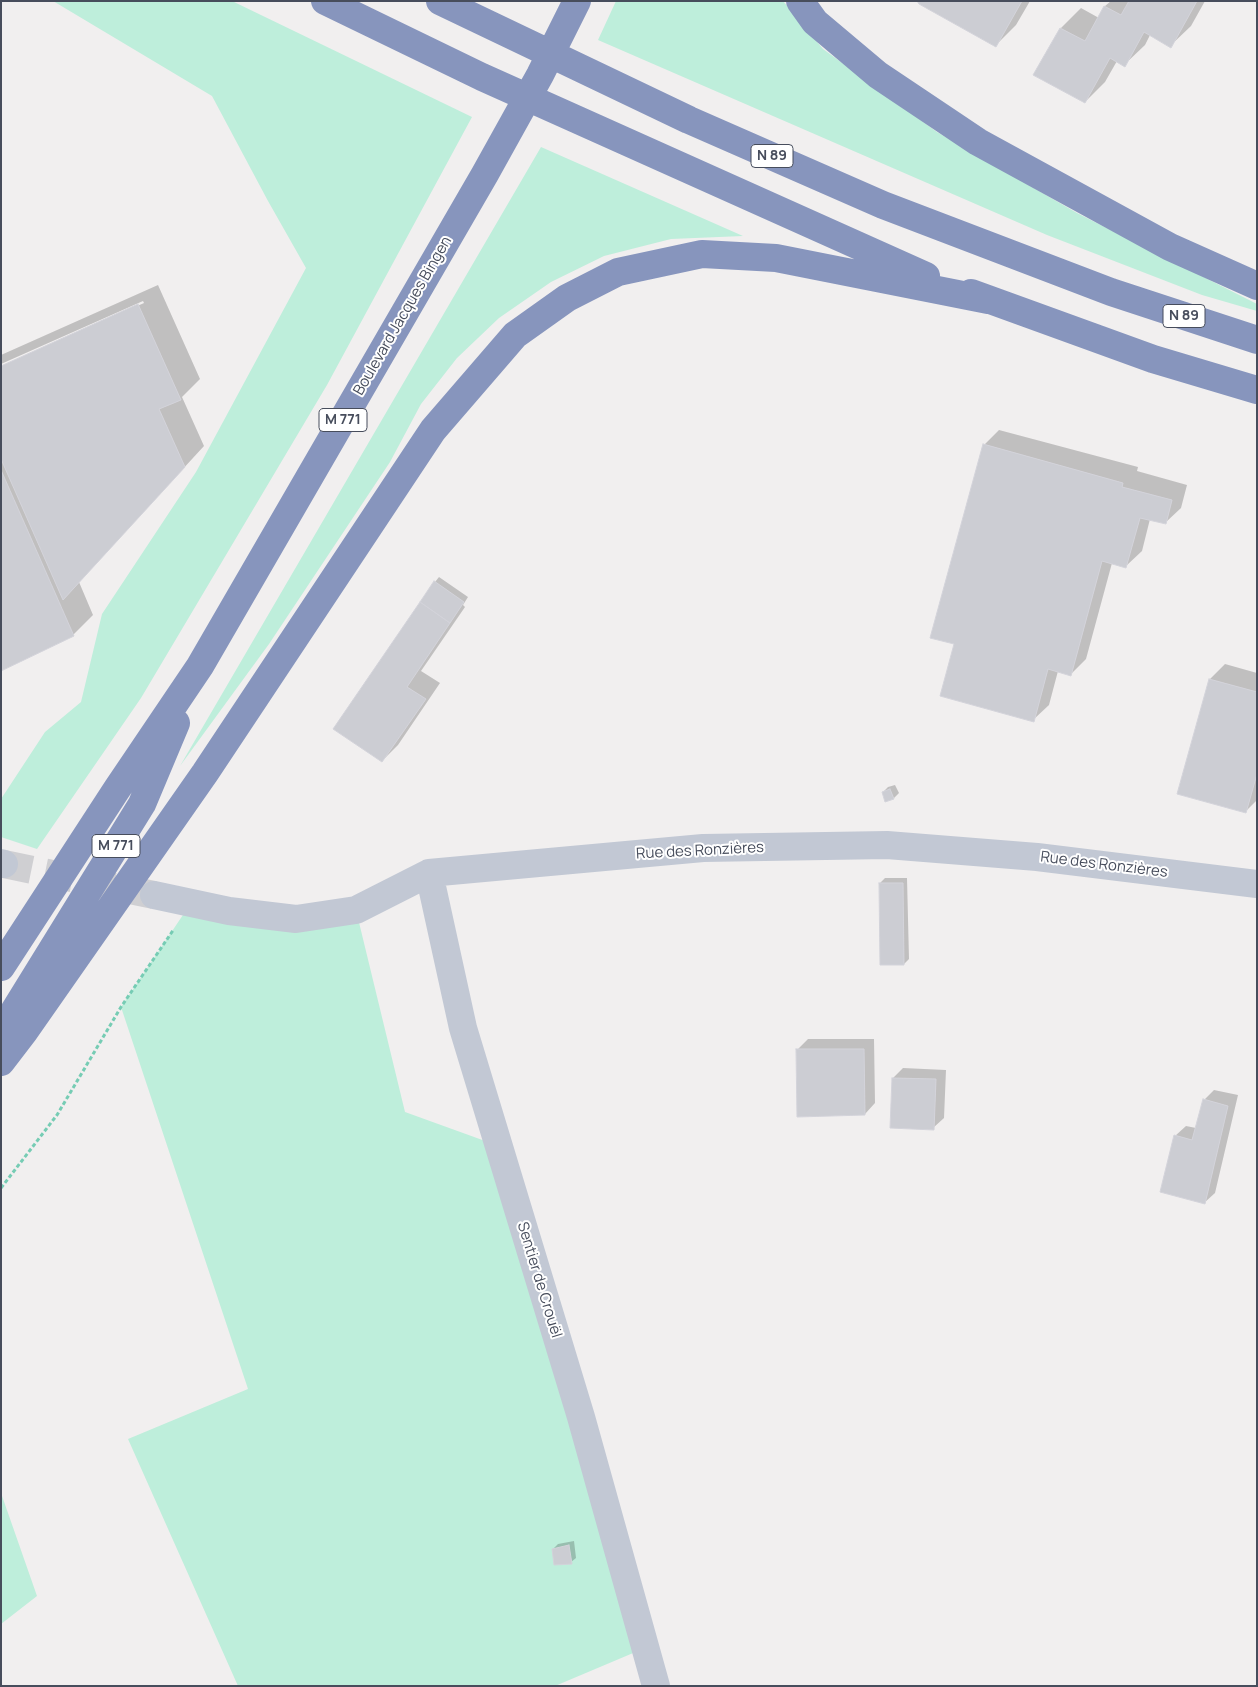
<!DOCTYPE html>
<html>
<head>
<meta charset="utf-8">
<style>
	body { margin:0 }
	#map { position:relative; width:1258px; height:1687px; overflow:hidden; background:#f1efef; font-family:Manrope,sans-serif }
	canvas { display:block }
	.frame { position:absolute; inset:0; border:2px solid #474d5c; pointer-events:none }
</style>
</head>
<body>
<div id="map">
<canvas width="1258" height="1687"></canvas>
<div class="frame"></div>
</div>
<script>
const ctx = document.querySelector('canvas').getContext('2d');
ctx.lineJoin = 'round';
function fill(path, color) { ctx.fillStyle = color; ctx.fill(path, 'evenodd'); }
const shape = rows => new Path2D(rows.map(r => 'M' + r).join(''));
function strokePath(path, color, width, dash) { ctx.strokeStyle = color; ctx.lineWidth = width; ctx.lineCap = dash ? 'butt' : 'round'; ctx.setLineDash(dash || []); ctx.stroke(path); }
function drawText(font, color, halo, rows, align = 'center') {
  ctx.font = font + ' Manrope,sans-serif'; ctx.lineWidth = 4; ctx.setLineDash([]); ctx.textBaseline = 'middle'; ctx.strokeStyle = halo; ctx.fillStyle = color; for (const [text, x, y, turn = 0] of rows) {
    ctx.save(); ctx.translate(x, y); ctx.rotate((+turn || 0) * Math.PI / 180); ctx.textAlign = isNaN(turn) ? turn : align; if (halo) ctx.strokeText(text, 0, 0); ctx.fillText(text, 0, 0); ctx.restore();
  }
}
fill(shape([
	[53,1,232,1,472,117,327,385,141,698,37,849,1,837,1,799,45,732,81,702,102,614,196,472,306,268,268,201,212,96],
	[616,1,783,1,823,49,937,132,1077,213,1257,304,1257,311,1202,295,1047,235,598,40],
	[541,147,743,236,671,239,604,256,551,282,499,318,457,358,421,404,390,462,269,644,180,766],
	[191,903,356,910,405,1112,499,1146,645,1648,555,1686,238,1686,128,1439,248,1389,121,1007],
	[1,1493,37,1596,1,1624]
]), '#beeedb');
fill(shape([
	[919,1,1030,1,1016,25,996,45],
	[1111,1,1205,1,1191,26,1170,46,1150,35,1145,45,1124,65,1117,61,1105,82,1085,102,1035,74,1061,28,1081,8,1099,18,1105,6],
	[158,285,200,379,182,397,204,446,79,582,93,615,73,635,1,670,1,367,144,303,143,301,1,364,1,355],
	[999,430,1138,467,1137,471,1187,485,1181,508,1165,523,1150,519,1142,551,1126,566,1112,563,1086,659,1071,674,1058,671,1049,705,1033,720,955,643,984,445],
	[439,577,468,597,463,605,465,607,421,671,440,683,398,745,382,761,435,582],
	[1225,664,1257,673,1257,800,1246,811,1210,679],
	[895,785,899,793,894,798,886,800,883,792,888,787],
	[885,878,907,878,909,959,904,964,880,883],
	[808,1039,874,1039,875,1103,865,1114,797,1050],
	[903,1068,946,1070,944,1118,933,1128,893,1078],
	[1214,1090,1238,1095,1215,1193,1204,1203,1175,1136,1186,1126,1196,1128,1204,1100],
	[574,1541,576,1558,571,1562,553,1549,558,1544]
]), '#0003');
const building = shape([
	[917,1,1022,1,996,47,919,4,917,1],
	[1129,1,1197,1,1171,48,1144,32,1125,67,1110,58,1085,103,1033,75,1060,28,1085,41,1104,6,1121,15,1129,1],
	[138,304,181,400,159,409,185,467,63,600,1,459,1,366,138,304],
	[983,444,1123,483,1122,487,1172,500,1166,524,1140,518,1126,568,1102,561,1071,676,1048,669,1034,722,940,696,954,644,930,638,983,444],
	[1,470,74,636,1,671,1,470],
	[434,581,464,602,450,623,420,602,434,581],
	[420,602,450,623,407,687,426,699,382,762,333,729,420,602],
	[1209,679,1257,692,1257,774,1246,813,1177,794,1209,679],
	[890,789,894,799,885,802,882,792,890,789],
	[879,883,903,883,904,965,880,965,879,883],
	[796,1049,864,1049,865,1115,797,1117,796,1049],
	[892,1078,936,1079,934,1130,890,1128,892,1078],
	[1203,1099,1228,1106,1205,1204,1160,1192,1174,1135,1192,1140,1203,1099],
	[569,1545,572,1564,554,1565,552,1549,569,1545]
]);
fill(building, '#cccdd3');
strokePath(building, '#d3d3da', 1);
strokePath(shape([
	[4,864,154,895]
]), '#cfcfd2', 28, [28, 14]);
strokePath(shape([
	[1,1188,57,1115,121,1007,174,929]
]), '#76ccb4', 3, [4, 2.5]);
strokePath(shape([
	[1,863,4,864],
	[429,873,463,1028,581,1417,656,1686],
	[154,895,229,911,296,919,356,910,429,873,703,848,887,845,1037,857,1257,884]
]), '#c2c8d4', 28);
strokePath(shape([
	[325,1,482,77,926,276],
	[440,1,689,120,883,205,1111,292,1257,340],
	[800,1,815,22,878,75,978,142,1170,247,1257,286],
	[971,293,1153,359,1257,390],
	[1,967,117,789,200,666,485,174,540,75,577,1],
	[1,1035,11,1016,142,804,176,723],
	[1,1062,24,1032,205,773,433,430,515,335,567,298,618,272,702,254,776,258,988,300]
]), '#8795bd', 28);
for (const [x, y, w] of [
	[772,156,42],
	[1184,316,42],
	[343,420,48],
	[116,846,48]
]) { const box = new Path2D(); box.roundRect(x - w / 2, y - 11.5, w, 23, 4); ctx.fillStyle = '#fff'; ctx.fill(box); strokePath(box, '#474d5c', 1); }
drawText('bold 14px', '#474d5c', null, [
	["N 89",772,156],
	["N 89",1184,316],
	["M 771",343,420],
	["M 771",116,846]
]);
drawText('15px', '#474d5c', '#fff', [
	["Boulevard Jacques Bingen",403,316,-60],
	["Rue des Ronzières",700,851,-3],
	["Rue des Ronzières",1104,865,7],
	["Sentier de Crouël",539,1280,73]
]);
</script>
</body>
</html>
